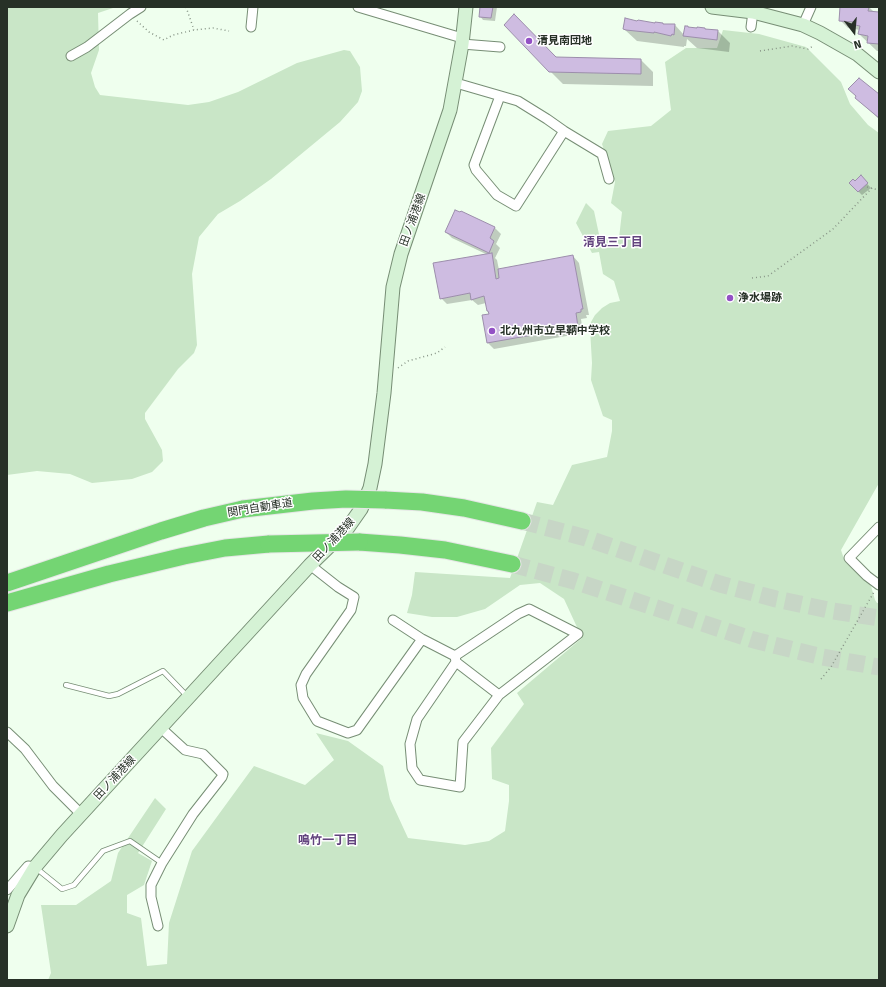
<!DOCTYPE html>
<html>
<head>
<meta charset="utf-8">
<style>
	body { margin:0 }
	#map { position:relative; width:886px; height:987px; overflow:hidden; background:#efffee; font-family:"Fira Sans",sans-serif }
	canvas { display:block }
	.frame { position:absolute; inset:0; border:8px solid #273127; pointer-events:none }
	.north { position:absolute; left:834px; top:12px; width:40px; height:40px; -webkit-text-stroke:3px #fff; paint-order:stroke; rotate:164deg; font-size:11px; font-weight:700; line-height:16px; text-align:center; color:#273127 }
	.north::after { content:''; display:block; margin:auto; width:14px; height:18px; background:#273127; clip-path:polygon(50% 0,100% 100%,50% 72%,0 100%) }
</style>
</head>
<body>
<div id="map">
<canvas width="886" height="987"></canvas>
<div class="frame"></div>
<div class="north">N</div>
</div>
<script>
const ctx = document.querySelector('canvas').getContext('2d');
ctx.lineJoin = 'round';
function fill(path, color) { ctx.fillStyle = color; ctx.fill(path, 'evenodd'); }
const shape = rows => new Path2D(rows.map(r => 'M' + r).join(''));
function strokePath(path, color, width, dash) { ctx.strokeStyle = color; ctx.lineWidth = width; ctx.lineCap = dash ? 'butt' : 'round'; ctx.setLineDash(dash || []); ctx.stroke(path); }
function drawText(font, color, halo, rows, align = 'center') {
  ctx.font = font + ' "Fira Sans","Noto Sans JP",sans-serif'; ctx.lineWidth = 3; ctx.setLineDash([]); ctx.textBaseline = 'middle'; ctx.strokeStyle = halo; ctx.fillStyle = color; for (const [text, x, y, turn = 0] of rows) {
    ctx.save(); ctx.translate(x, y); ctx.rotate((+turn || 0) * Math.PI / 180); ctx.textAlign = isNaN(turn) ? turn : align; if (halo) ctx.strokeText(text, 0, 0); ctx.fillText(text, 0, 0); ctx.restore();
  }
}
fill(shape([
	[7,7,116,7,98,13,99,50,91,73,95,87,100,95,188,105,209,102,238,92,297,63,344,50,350,51,360,67,362,91,358,102,340,122,271,179,240,201,218,214,199,237,192,274,197,345,194,353,178,369,145,413,145,419,162,450,163,461,152,472,132,479,92,483,70,474,37,471,7,475],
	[723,30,759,34,806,47,841,82,850,104,868,125,879,133,879,483,841,550,845,562,871,586,875,600,877,603,879,603,879,980,48,980,51,973,41,905,76,905,111,881,118,853,155,798,166,809,138,853,152,861,144,885,127,895,127,913,141,918,147,966,167,964,169,923,192,851,254,766,305,785,334,760,316,733,348,741,383,766,390,799,408,838,465,845,489,841,505,831,509,801,509,785,492,779,491,748,524,704,517,693,582,638,564,599,540,583,520,585,485,609,457,617,432,617,407,613,412,595,415,572,510,578,537,502,553,505,572,465,607,457,612,431,612,420,603,416,591,380,592,363,590,329,591,322,595,315,602,308,610,303,620,301,614,281,603,274,599,252,592,253,576,223,586,203,594,211,600,239,619,238,622,212,611,203,615,182,602,144,608,131,651,126,671,110,665,62,686,48,717,48]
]), '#c9e6c7');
fill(shape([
	[481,7,497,7,495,21,483,20,480,16],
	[841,7,869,7,875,13,879,13,879,51,877,51,859,34,860,30,848,28,840,20],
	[664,25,675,25,684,35,689,28,718,31,730,43,729,52,697,48,687,39,686,46,684,46,684,47,637,41,624,29],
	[556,58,641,60,653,72,653,86,563,84,550,71],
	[879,95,879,119,856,98],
	[861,177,871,188,862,195,850,183,855,182],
	[461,212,495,228,501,234,496,244,500,248,495,258,497,260,499,270,573,256,579,263,589,315,586,315,587,318,581,319,583,333,494,349,488,343,483,316,490,315,486,303,478,305,472,300,447,304,441,298,488,255,452,238,446,232]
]), '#0003');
const building = shape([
	[480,7,493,7,491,18,479,17,480,7],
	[840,7,869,7,868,11,879,12,879,44,867,43,868,36,858,34,860,26,855,25,855,22,839,21,840,7],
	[514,14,556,57,641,59,641,74,549,72,504,25,514,14],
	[625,18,637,21,638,20,655,23,655,22,663,23,663,24,675,24,674,35,672,34,671,36,654,32,654,33,626,30,623,29,625,18],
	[685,26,688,26,688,27,697,28,697,27,705,28,705,29,718,30,717,40,683,36,685,26],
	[859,78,879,94,879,118,855,98,856,96,848,89,859,78],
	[861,175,868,183,858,192,849,183,853,179,855,181,861,175],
	[455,210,460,212,461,211,495,227,490,238,494,241,489,253,445,232,455,210],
	[492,253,496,279,499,278,498,269,573,255,583,309,581,309,581,312,576,313,578,327,487,343,482,315,489,314,488,311,487,311,484,296,471,300,470,293,440,299,433,263,492,253]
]);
fill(building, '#cebce1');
strokePath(building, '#9c8eab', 1);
strokePath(shape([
	[522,521,586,538,720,584,776,599,833,611,879,618],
	[512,564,574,581,754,640,822,657,879,667]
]), '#c7d6c6', 17, [17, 8]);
const service = shape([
	[66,685,109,696,118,694,163,671,188,697],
	[36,868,62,889,74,885,103,851,130,841,162,863]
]);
const minor = shape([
	[358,7,462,38],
	[803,25,811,7],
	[251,27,253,7],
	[751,27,753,12],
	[462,44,500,47],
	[71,56,87,47,130,14,141,7],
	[456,83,518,101,547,119,564,131,602,154,609,179],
	[500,96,474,165,476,170,497,195,516,206,564,131],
	[879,527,849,558,867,576,879,585],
	[310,565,338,587,354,597,351,610,306,674,301,685,303,698,317,721,348,733,357,730,422,639],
	[393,620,422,639,455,656,456,662,499,695],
	[455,656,518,614,529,609,578,634,499,695,463,742,460,787,420,780,412,768,410,744,417,719,456,662],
	[7,732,25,749,53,786,81,814],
	[7,890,28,866,35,867],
	[158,926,151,897,151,885,162,863,193,814,222,777,223,774,203,754,185,750,161,728]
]);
const secondary = shape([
	[712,7,753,12,803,25,820,33,857,54,879,72],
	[7,926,18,895,35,867,62,835,310,565,347,529,361,509,370,488,375,464,384,393,393,287,401,254,450,110,462,44,466,7]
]);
const motorway = shape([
	[385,500,422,502,464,508,522,521],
	[359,542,400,545,445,550,512,564],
	[7,583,161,531,204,518,243,509],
	[7,603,109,574,184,556,225,548,269,544]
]);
strokePath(service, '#778e75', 6);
strokePath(minor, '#778e75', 11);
strokePath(secondary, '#778e75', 15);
strokePath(motorway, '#e5e6e5', 19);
strokePath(shape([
	[186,7,194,30],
	[137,21,149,32,164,40,173,35,194,30,213,28,229,31],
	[760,51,792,46,808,49,813,46],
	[867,187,879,190],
	[752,278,768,276,833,229,872,188],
	[398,368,408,361,437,353,445,347],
	[821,679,831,667,874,592]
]), '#889587', 1.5, [1, 3]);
strokePath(service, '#fff', 4.5);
strokePath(minor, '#fff', 9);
strokePath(secondary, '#d5f2d5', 13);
strokePath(motorway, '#74d573', 17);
const motorwayBridge = shape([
	[243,509,313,501,346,499,385,500],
	[269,544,359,542]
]);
strokePath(motorwayBridge, '#e5e6e5', 19, []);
strokePath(motorwayBridge, '#74d573', 17);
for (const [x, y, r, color] of [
	[529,41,4,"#9350c5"],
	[730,298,4,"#9350c5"],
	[492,331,4,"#9350c5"]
]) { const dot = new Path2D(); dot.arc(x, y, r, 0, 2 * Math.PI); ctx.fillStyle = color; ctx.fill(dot); strokePath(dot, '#fff', 1.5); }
drawText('bold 11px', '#273127', '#fff', [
	["清見南団地",537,41],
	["浄水場跡",738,298],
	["北九州市立早鞆中学校",500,331]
], 'left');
drawText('11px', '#273127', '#fff', [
	["田ノ浦港線",413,220,-70],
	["関門自動車道",260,508,-9],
	["田ノ浦港線",334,540,-47],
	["田ノ浦港線",115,778,-47]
]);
drawText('bold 12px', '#62437e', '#fff', [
	["清見三丁目",613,243],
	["鳴竹一丁目",328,841]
]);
</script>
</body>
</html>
